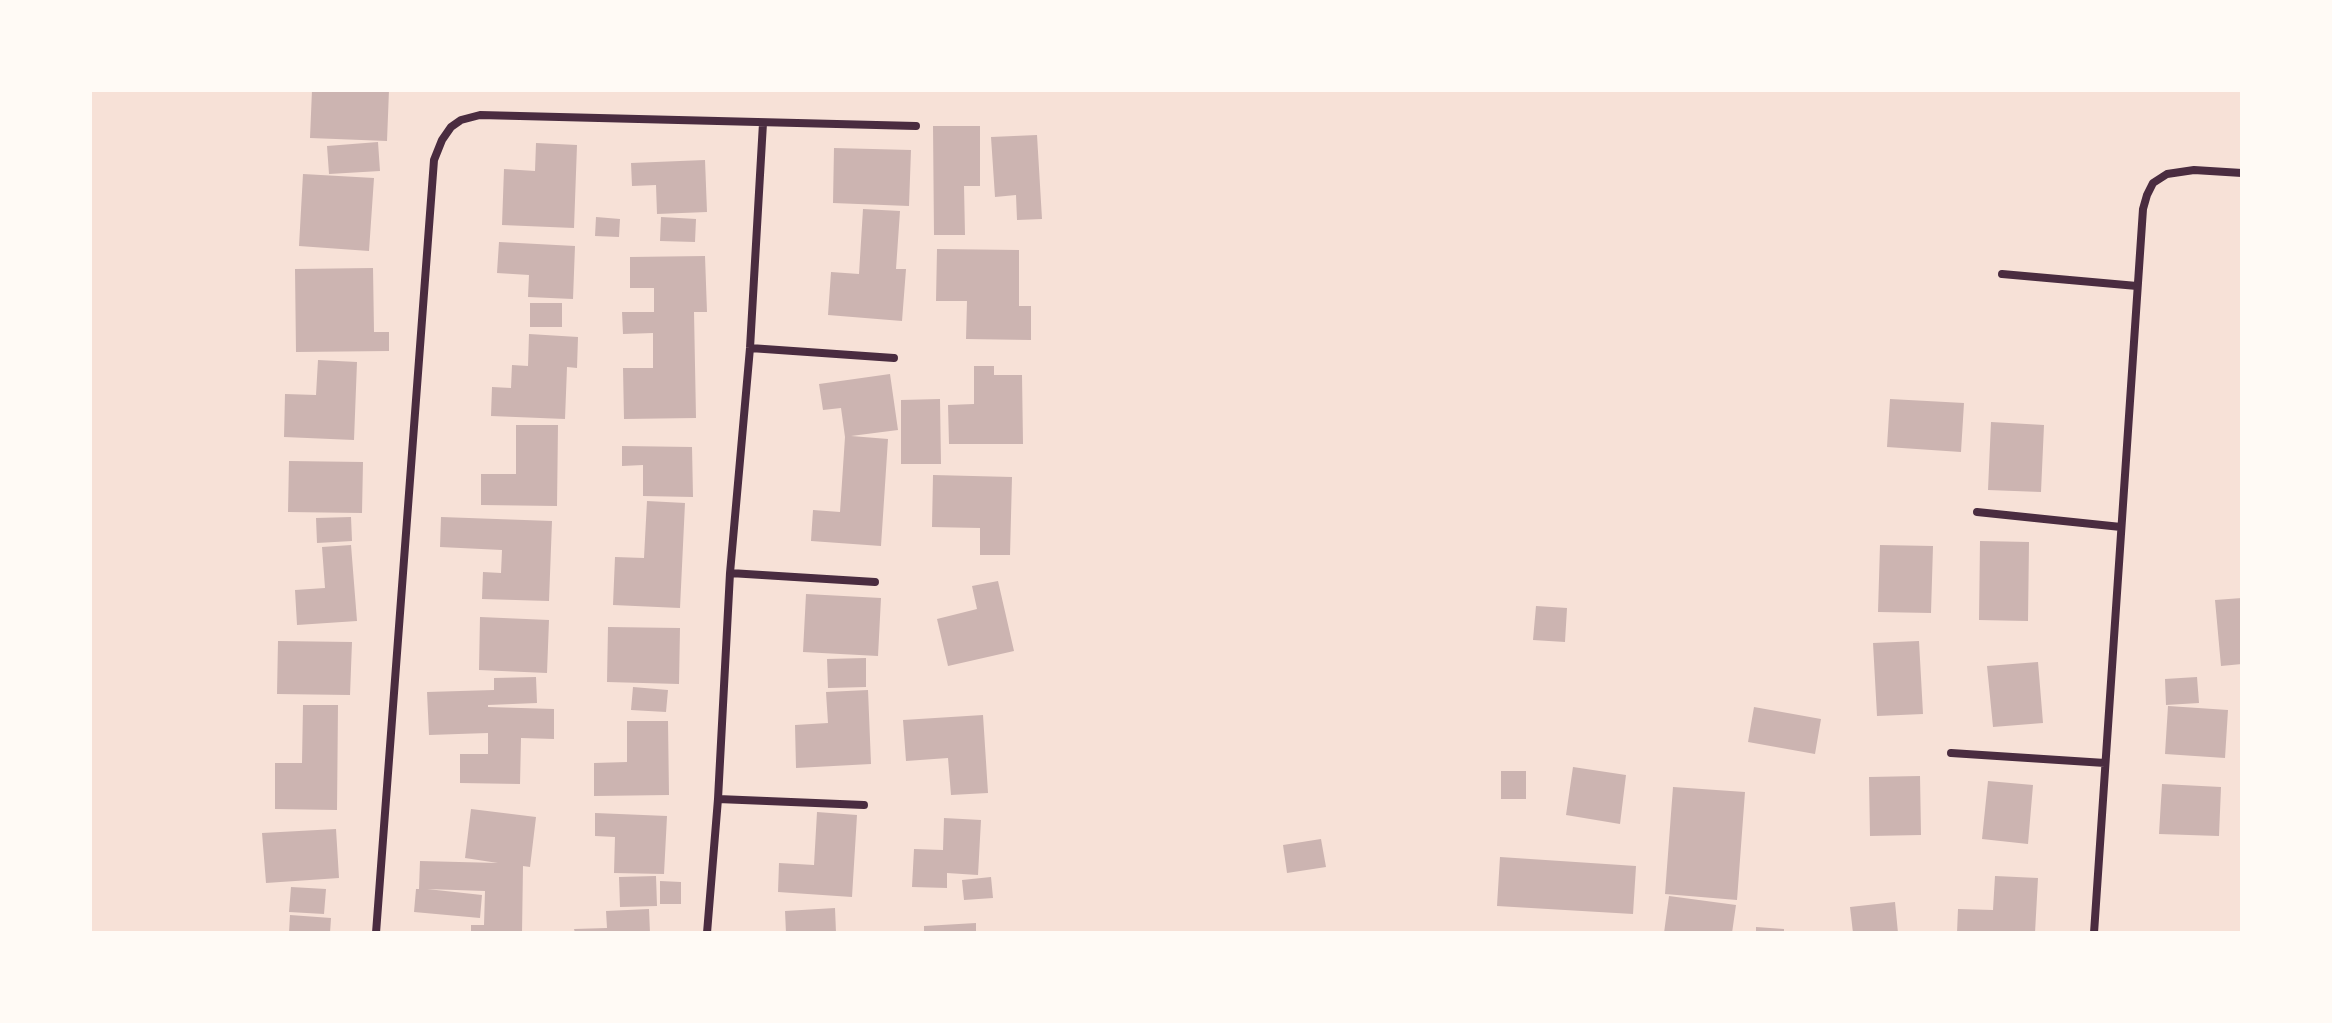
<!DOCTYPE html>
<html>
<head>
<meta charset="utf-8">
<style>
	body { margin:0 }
	#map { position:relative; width:2332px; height:1023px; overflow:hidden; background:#f7e1d7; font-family:Raleway,sans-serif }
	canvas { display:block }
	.frame { position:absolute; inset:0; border:92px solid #fffaf5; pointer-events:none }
</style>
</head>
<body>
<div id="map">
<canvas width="2332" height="1023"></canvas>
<div class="frame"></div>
</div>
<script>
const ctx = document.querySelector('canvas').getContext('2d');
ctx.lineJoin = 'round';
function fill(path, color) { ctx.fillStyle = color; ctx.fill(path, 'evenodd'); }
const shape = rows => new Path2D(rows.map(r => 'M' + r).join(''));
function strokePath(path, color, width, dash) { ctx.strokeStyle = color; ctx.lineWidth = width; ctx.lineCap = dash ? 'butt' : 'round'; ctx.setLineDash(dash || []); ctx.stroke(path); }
fill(shape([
	[312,90,389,90,387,141,310,138],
	[933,126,980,126,980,186,964,186,965,235,934,235],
	[1037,135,1042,219,1017,220,1016,195,995,197,991,137],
	[378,142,380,171,329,174,327,146],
	[536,143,577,145,574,228,502,225,504,169,535,171],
	[834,148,911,150,909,206,833,203],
	[705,160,707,212,657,214,656,185,632,186,631,163],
	[303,174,374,178,369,251,299,246],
	[863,209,900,211,896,269,906,269,902,321,828,315,831,272,859,274],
	[596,217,620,219,619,237,595,236],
	[661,217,696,219,695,242,660,241],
	[499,242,575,246,573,299,528,297,529,275,497,273],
	[937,249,1019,250,1019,306,1031,306,1031,340,966,339,967,301,936,301],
	[705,256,707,312,694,312,696,418,624,419,623,368,653,368,653,333,623,334,622,312,654,312,654,288,630,288,630,257],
	[373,268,374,332,389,332,389,351,296,352,295,269],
	[530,303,562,303,562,327,530,327],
	[529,334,578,337,577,368,567,367,565,419,491,416,492,387,511,388,512,365,528,366],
	[318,360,357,362,354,440,284,437,285,394,316,395],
	[974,366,994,366,994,375,1022,375,1023,444,949,444,948,405,974,404],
	[890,374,898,430,851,436,888,439,881,546,811,541,813,510,840,512,845,437,841,408,823,410,819,384],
	[940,399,941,464,901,464,901,400],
	[1890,399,1964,403,1961,452,1887,447],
	[1991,422,2044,425,2041,492,1988,490],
	[516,425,558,425,557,506,481,505,481,474,516,474],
	[622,446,692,447,693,497,643,496,643,465,622,466],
	[289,461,363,462,362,513,288,512],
	[933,475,1012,477,1010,555,980,555,980,528,932,527],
	[647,501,685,503,680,608,613,605,615,557,644,558],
	[351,517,352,541,317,543,316,518],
	[441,517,552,521,549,601,482,599,483,572,501,573,502,550,440,547],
	[1980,541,2029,542,2028,621,1979,620],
	[351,545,357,621,297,625,295,590,325,588,322,547],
	[1880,545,1933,546,1931,613,1878,612],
	[998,581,1014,651,948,666,937,619,977,609,972,586],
	[806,594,881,598,878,656,803,652],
	[2242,598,2242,664,2221,666,2215,600],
	[1536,606,1567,608,1565,642,1533,640],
	[480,617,549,620,547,673,479,670],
	[608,627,680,628,679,684,607,682],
	[278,641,352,642,350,695,277,694],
	[1919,641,1923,714,1877,716,1873,643],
	[866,658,866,687,828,688,827,659],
	[2038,662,2043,723,1993,727,1987,666],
	[536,677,537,703,488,705,488,707,554,709,554,739,521,738,520,784,460,783,460,754,488,754,488,733,429,735,427,692,494,690,494,678],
	[2197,677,2199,703,2166,705,2165,679],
	[633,687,668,690,666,712,631,710],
	[868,690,871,764,796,768,795,725,828,723,826,692],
	[303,705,338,705,337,810,275,809,275,763,302,763],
	[2168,706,2228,710,2225,758,2165,754],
	[1754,707,1821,719,1815,754,1748,742],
	[983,715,988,793,951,795,948,758,906,761,903,720],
	[627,721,668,721,669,795,594,796,594,763,627,762],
	[1573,767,1626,775,1620,824,1566,815],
	[1501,771,1526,771,1526,799,1501,799],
	[1920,776,1921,835,1870,836,1869,777],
	[1988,781,2033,785,2028,844,1982,839],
	[2162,784,2221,787,2219,836,2159,834],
	[1673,787,1745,792,1737,900,1665,894],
	[471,809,536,817,530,867,523,866,522,933,471,933,471,925,484,925,485,891,427,889,482,895,480,918,414,912,416,889,419,889,420,861,498,863,465,858],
	[817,812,857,815,852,897,778,892,779,863,814,865],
	[595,813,667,816,664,874,614,873,615,837,595,836],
	[944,818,981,820,978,875,947,873,947,888,912,887,914,849,943,850],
	[336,829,339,878,266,883,262,833],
	[1321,839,1326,867,1287,873,1283,845],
	[1500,857,1636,866,1633,914,1497,906],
	[656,876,657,906,620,907,619,877],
	[1995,876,2038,878,2035,933,1957,933,1958,909,1993,910],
	[991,877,993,898,964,900,962,880],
	[660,881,681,882,681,904,660,904],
	[291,887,326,889,324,914,289,912],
	[1669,896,1736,905,1732,933,1664,933],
	[1895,902,1898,933,1853,933,1850,907],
	[835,908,836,933,786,933,785,911],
	[649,909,650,933,575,933,574,929,607,928,606,911],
	[290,915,331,918,330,933,289,933],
	[976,923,976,933,924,933,924,926],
	[1756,927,1784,929,1784,933,1756,933]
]), '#ccb4b1');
strokePath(shape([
	[2002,274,2137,286],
	[750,348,894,358],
	[1977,512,2121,527],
	[730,573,875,582],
	[1951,753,2105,763],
	[718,799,864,805],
	[376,933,434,160,442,140,451,127,461,120,480,115,916,126],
	[707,933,718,799,730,573,750,348,763,123],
	[2094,933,2143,209,2147,195,2153,183,2167,174,2194,170,2242,173]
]), '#4a2c40', 8);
</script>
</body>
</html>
